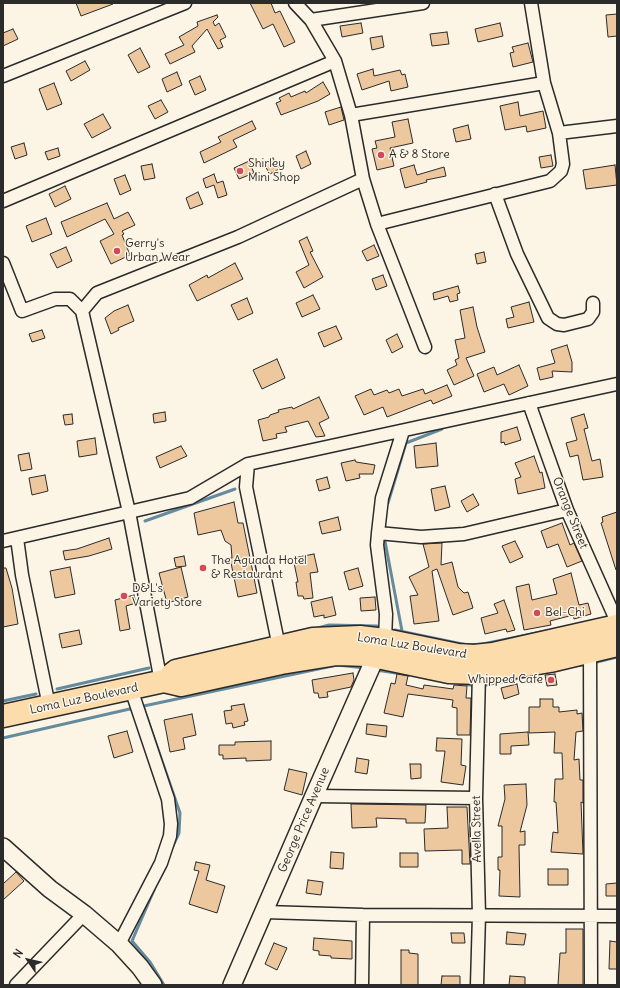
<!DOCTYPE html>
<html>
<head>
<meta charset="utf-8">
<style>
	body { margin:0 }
	#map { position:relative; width:620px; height:988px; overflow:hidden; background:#fcf5e5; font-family:Delius,sans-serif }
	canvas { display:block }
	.frame { position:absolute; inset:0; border:4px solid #2b2b2b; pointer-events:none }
	.north { position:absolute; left:8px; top:940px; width:40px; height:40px; -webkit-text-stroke:3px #fcf5e5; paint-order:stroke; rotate:304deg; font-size:11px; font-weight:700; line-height:16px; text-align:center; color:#2b2b2b }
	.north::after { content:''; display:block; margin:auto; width:14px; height:18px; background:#2b2b2b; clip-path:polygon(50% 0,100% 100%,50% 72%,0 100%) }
</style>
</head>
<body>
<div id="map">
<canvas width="620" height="988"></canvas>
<div class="frame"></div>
<div class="north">N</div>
</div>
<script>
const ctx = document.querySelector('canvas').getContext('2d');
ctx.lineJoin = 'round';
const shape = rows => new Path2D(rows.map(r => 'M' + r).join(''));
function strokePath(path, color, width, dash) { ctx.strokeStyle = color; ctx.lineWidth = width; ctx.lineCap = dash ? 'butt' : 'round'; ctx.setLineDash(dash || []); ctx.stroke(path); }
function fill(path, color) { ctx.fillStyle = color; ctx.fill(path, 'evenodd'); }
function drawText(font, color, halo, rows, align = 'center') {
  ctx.font = font + ' Delius,sans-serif'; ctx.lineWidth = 3; ctx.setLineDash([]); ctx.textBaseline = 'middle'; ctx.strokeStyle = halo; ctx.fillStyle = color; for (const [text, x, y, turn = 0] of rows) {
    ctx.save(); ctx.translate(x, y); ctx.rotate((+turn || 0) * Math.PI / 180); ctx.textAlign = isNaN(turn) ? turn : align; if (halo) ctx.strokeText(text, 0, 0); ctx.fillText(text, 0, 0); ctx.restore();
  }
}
strokePath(shape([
	[388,503,406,443,442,429],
	[145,521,235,489],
	[384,536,402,631],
	[314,629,329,625,377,626],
	[395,630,467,645,483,644,546,631],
	[593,663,617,657],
	[575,666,587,664],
	[376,670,409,675],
	[459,683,476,686],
	[481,686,534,675],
	[57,689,149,668],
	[3,701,36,694],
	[143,706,180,813,179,833,172,848],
	[139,707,337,665,365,668],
	[3,738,134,708],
	[154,890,132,941,150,962,164,985]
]), '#658b9f', 3);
const building = shape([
	[76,3,113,3,113,4,81,16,76,3],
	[250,3,271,3,275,13,280,11,295,42,284,47,273,24,263,29,250,3],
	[617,14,617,36,608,37,606,15,617,14],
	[217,15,218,17,213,22,215,26,219,23,226,37,220,40,223,47,218,49,207,29,192,46,195,52,170,64,165,54,184,45,179,37,198,26,197,22,217,15],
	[361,23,363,33,342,37,340,26,361,23],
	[500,23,503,36,478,42,475,29,500,23],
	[13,29,18,39,3,46,3,33,13,29],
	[447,32,449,44,432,46,430,34,447,32],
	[382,36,384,47,372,50,370,38,382,36],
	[528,43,533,62,513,67,510,53,514,52,512,47,528,43],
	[140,48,150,67,138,73,128,55,140,48],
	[85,61,90,70,71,81,66,71,85,61],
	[373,69,374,76,400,70,402,75,405,74,408,87,391,91,389,81,362,90,357,74,373,69],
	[177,72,182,85,167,92,162,79,177,72],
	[200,76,206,90,195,95,189,81,200,76],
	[323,82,330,94,318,101,281,115,276,103,281,101,279,98,289,93,291,97,305,91,306,93,323,82],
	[54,83,62,104,47,110,39,89,54,83],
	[161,100,168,112,155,119,148,106,161,100],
	[518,102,520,116,543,111,546,128,527,132,526,126,505,130,500,106,518,102],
	[341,107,344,120,329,125,325,112,341,107],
	[103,114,111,128,92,138,84,124,103,114],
	[408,119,413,143,390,148,394,166,377,170,372,149,377,148,375,141,395,137,392,122,408,119],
	[252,121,256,129,233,140,237,147,204,163,200,152,221,142,218,137,252,121],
	[468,125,471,139,456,142,453,129,468,125],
	[24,143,27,155,15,159,11,147,24,143],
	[58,148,60,156,48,160,45,152,58,148],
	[306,151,311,164,301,169,296,156,306,151],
	[551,155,553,166,541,168,539,157,551,155],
	[273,158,279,169,270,174,263,163,273,158],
	[249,161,254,173,239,179,234,168,249,161],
	[152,164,155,178,144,180,141,166,152,164],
	[414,165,417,175,444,167,446,176,426,180,427,182,405,188,400,169,414,165],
	[615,165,617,185,586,189,583,170,615,165],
	[214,174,217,183,223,181,227,195,218,198,214,185,206,188,203,179,214,174],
	[125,175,131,190,120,195,114,179,125,175],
	[65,186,71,199,55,207,49,194,65,186],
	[198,192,203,204,190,209,186,198,198,192],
	[107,203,114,219,128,212,135,225,122,231,124,234,122,235,130,255,111,264,100,241,114,234,105,219,67,237,61,222,107,203],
	[46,218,52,234,32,242,26,226,46,218],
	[307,237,313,251,310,252,323,277,304,288,296,272,309,265,299,241,307,237],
	[374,245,379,256,367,261,362,251,374,245],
	[66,247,72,261,57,268,50,254,66,247],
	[484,252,486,262,477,264,475,254,484,252],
	[235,263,243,279,197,301,189,285,207,275,208,278,235,263],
	[383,275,387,286,376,290,372,279,383,275],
	[458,286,460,293,457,294,458,300,450,302,448,296,434,300,433,293,458,286],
	[313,295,320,309,302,317,296,303,313,295],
	[247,298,253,313,238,320,231,305,247,298],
	[529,302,534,322,508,328,506,319,514,317,511,307,529,302],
	[128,305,134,321,118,328,119,330,111,334,105,318,114,311,128,305],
	[473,307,477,327,485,352,466,358,474,376,454,385,447,370,457,365,455,360,459,358,455,340,465,338,460,310,473,307],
	[336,326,342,339,324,347,318,333,336,326],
	[42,330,45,338,32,342,29,334,42,330],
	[397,334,403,347,392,353,386,340,397,334],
	[567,345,572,362,572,372,552,371,553,377,540,380,537,368,555,363,551,350,567,345],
	[277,359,285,378,262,389,253,370,277,359],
	[519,365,528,386,509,395,504,384,484,392,477,374,494,367,497,375,519,365],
	[447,385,452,396,433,404,431,400,387,417,383,407,364,415,355,396,371,389,374,395,387,390,389,393,399,389,402,396,423,389,425,394,447,385],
	[319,397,329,418,319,423,325,436,316,437,308,421,285,427,287,432,276,434,277,438,263,441,258,420,269,417,270,415,279,412,278,410,292,407,293,409,319,397],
	[165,412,166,421,154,423,153,414,165,412],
	[72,414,73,424,65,425,63,415,72,414],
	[584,414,588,428,584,429,592,461,600,459,603,477,583,480,578,455,570,457,566,443,577,440,571,418,584,414],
	[517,427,521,440,505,445,504,442,501,443,501,432,517,427],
	[95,438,97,454,79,457,77,441,95,438],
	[436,443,438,466,416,468,414,446,436,443],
	[181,446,187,456,160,468,156,457,181,446],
	[29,453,32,469,21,471,18,455,29,453],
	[534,456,540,473,542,472,545,488,518,494,515,479,521,477,515,463,534,456],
	[355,460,356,462,375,465,373,474,359,474,360,478,346,481,341,463,355,460],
	[45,475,48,491,32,495,29,478,45,475],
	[327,477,330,488,319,491,316,480,327,477],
	[445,486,450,507,435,511,431,489,445,486],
	[473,494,479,505,467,512,461,501,473,494],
	[234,502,238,523,243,523,257,593,238,597,230,558,232,558,231,545,225,541,221,530,198,535,194,513,234,502],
	[617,512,617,570,616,570,601,523,603,522,602,517,617,512],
	[338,517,341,530,322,534,319,522,338,517],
	[562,523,570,545,574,543,582,561,567,567,558,544,547,548,541,531,562,523],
	[109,538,112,549,89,556,65,560,63,551,77,549,109,538],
	[515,541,523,557,510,563,502,546,515,541],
	[442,543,441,565,452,562,458,587,464,593,468,592,473,608,453,615,437,569,432,571,439,621,414,624,410,596,418,595,409,577,429,567,423,544,442,543],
	[314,554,318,572,310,573,313,598,304,599,303,596,298,596,296,582,298,582,293,558,314,554],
	[184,556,186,566,176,567,174,558,184,556],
	[70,567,75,594,55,598,50,571,70,567],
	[181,567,188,597,167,603,159,573,181,567],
	[3,568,6,568,12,588,18,624,3,627,3,568],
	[358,568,363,586,349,590,344,572,358,568],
	[571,573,579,605,588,603,591,614,574,619,573,615,550,621,551,625,524,630,516,587,529,584,532,600,557,594,553,579,571,573],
	[134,595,136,603,126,606,130,629,120,631,115,600,134,595],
	[332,597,336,615,324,618,324,615,314,617,311,602,332,597],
	[375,597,376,610,361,611,360,598,375,597],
	[504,600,515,630,507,632,506,629,485,634,481,618,498,613,494,604,504,600],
	[79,630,82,644,62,648,59,634,79,630],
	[353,673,354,680,351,687,327,692,328,697,319,698,318,693,314,693,312,680,353,673],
	[397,674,408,676,406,685,423,689,424,685,453,689,454,685,467,686,466,698,471,698,470,735,457,735,457,708,452,707,453,700,408,694,403,717,384,713,391,683,395,684,397,674],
	[555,674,557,685,547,686,545,675,555,674],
	[517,684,519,694,504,699,501,688,517,684],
	[540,699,553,699,553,707,559,707,559,712,577,710,577,714,582,713,583,731,576,732,574,760,579,759,580,780,583,780,583,803,581,802,583,854,551,852,553,832,558,833,556,802,554,802,555,779,563,779,562,753,554,753,555,732,529,733,529,707,540,707,540,699],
	[244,704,248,721,244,722,245,725,233,728,232,723,226,724,224,711,232,710,231,706,244,704],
	[192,714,196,735,183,738,185,749,170,752,164,720,192,714],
	[367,724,387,726,386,737,366,734,367,724],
	[127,731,133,752,114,758,108,736,127,731],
	[528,732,529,745,511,746,511,754,500,754,500,734,528,732],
	[437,738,462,739,461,765,466,766,463,785,441,782,445,751,436,751,437,738],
	[271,741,271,760,246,761,246,758,223,759,223,755,219,755,219,745,235,745,235,742,271,741],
	[357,758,369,760,367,774,355,772,357,758],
	[410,764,421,764,421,778,411,779,410,764],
	[289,769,307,773,302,795,284,790,289,769],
	[526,784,527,805,520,832,525,831,525,845,519,845,520,897,499,896,500,870,498,870,498,857,502,857,502,826,498,826,505,799,504,785,526,784],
	[351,804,426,805,425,823,406,823,406,819,376,818,377,827,352,828,351,804],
	[447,807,467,807,470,864,462,864,462,850,425,851,424,829,448,828,447,807],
	[331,852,344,853,343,869,330,868,331,852],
	[400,853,418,853,418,867,400,867,400,853],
	[196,862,210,865,206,880,225,886,217,913,189,904,199,871,194,870,196,862],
	[548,869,568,869,568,885,548,885,548,869],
	[16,872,24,881,3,900,3,884,16,872],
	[308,880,323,882,321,895,306,893,308,880],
	[617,883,617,896,606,896,606,884,617,883],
	[566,929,583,929,583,985,558,985,560,953,566,953,566,929],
	[507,932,526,934,524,945,506,944,507,932],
	[451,933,464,933,465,943,452,943,451,933],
	[314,938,352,941,352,959,331,958,331,956,319,955,319,951,313,950,314,938],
	[610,941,617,942,617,969,609,969,610,941],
	[274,943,287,948,277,970,265,964,274,943],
	[401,950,409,950,409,953,418,954,418,985,401,985,401,950],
	[442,976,460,976,460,985,441,985,442,976],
	[510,976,525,977,525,985,509,985,510,976]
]);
fill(building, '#edc79d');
strokePath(building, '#2b2b2b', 1);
const street = shape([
	[295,3,311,20,335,61,351,115,363,179,377,224,425,347],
	[311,20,423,3],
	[3,76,185,3],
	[351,115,544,83],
	[559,133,617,126],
	[495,194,517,254,548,318,557,324,564,325,588,319,593,312,593,303],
	[3,201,335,61],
	[377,224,550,181,561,171,563,164,559,133,544,83,531,3],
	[3,263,22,311,55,299,70,299,82,311,129,512,161,682],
	[82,311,97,293,238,237,363,179],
	[529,403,567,510,617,622],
	[248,464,246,487,279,647],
	[378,533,421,537,464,534,567,510],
	[17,538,22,575,49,706],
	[3,541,190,498,248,464,617,384],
	[385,640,386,614,377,545,378,533,382,498,403,431],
	[590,652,591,985],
	[314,796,476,798],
	[265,912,363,915,617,916],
	[119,944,161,863,170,836,171,824,168,799,131,689],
	[16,985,84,914],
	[362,985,363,915],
	[477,985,479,915,476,798,479,673]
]);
const secondary = shape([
	[3,847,50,889,84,914,119,944,140,967,153,985],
	[232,985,314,796,376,656]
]);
const highway = shape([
	[171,675,176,671,313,639,360,637,385,640,458,655,474,656,493,654,617,626],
	[3,716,164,681,181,685,281,663,337,654,368,655,449,672,479,673,550,661,617,645]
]);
strokePath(street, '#2b2b2b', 15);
strokePath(secondary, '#2b2b2b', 20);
strokePath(highway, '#2b2b2b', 25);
strokePath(street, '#fcf5e5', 12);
strokePath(secondary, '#fcf5e5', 17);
strokePath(highway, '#fddcac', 22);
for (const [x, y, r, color] of [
	[381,155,4,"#d1495b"],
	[240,171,4,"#d1495b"],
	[117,251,4,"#d1495b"],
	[203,568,4,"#d1495b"],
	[124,596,4,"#d1495b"],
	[537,613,4,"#d1495b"],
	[551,680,4,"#d1495b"]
]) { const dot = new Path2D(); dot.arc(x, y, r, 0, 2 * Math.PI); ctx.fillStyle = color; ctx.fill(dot); strokePath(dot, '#fcf5e5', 1.5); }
drawText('12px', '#2b2b2b', '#fcf5e5', [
	["A & 8 Store",389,155],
	["Shirley",248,164],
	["Mini Shop",248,178],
	["Gerry's",125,244],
	["Urban Wear",125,258],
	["The Aguada Hotel",211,561],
	["& Restaurant",211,575],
	["D&L's",132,589],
	["Variety Store",132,603],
	["Bel-Chi",545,613],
	["Whipped Cafe",543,680,"right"]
], 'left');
drawText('12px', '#2b2b2b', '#fcf5e5', [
	["Orange Street",570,513,68],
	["Loma Luz Boulevard",412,646,9],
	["Loma Luz Boulevard",84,699,-12],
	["George Price Avenue",304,820,-67],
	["Avella Street",477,829,-91]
]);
</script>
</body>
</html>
